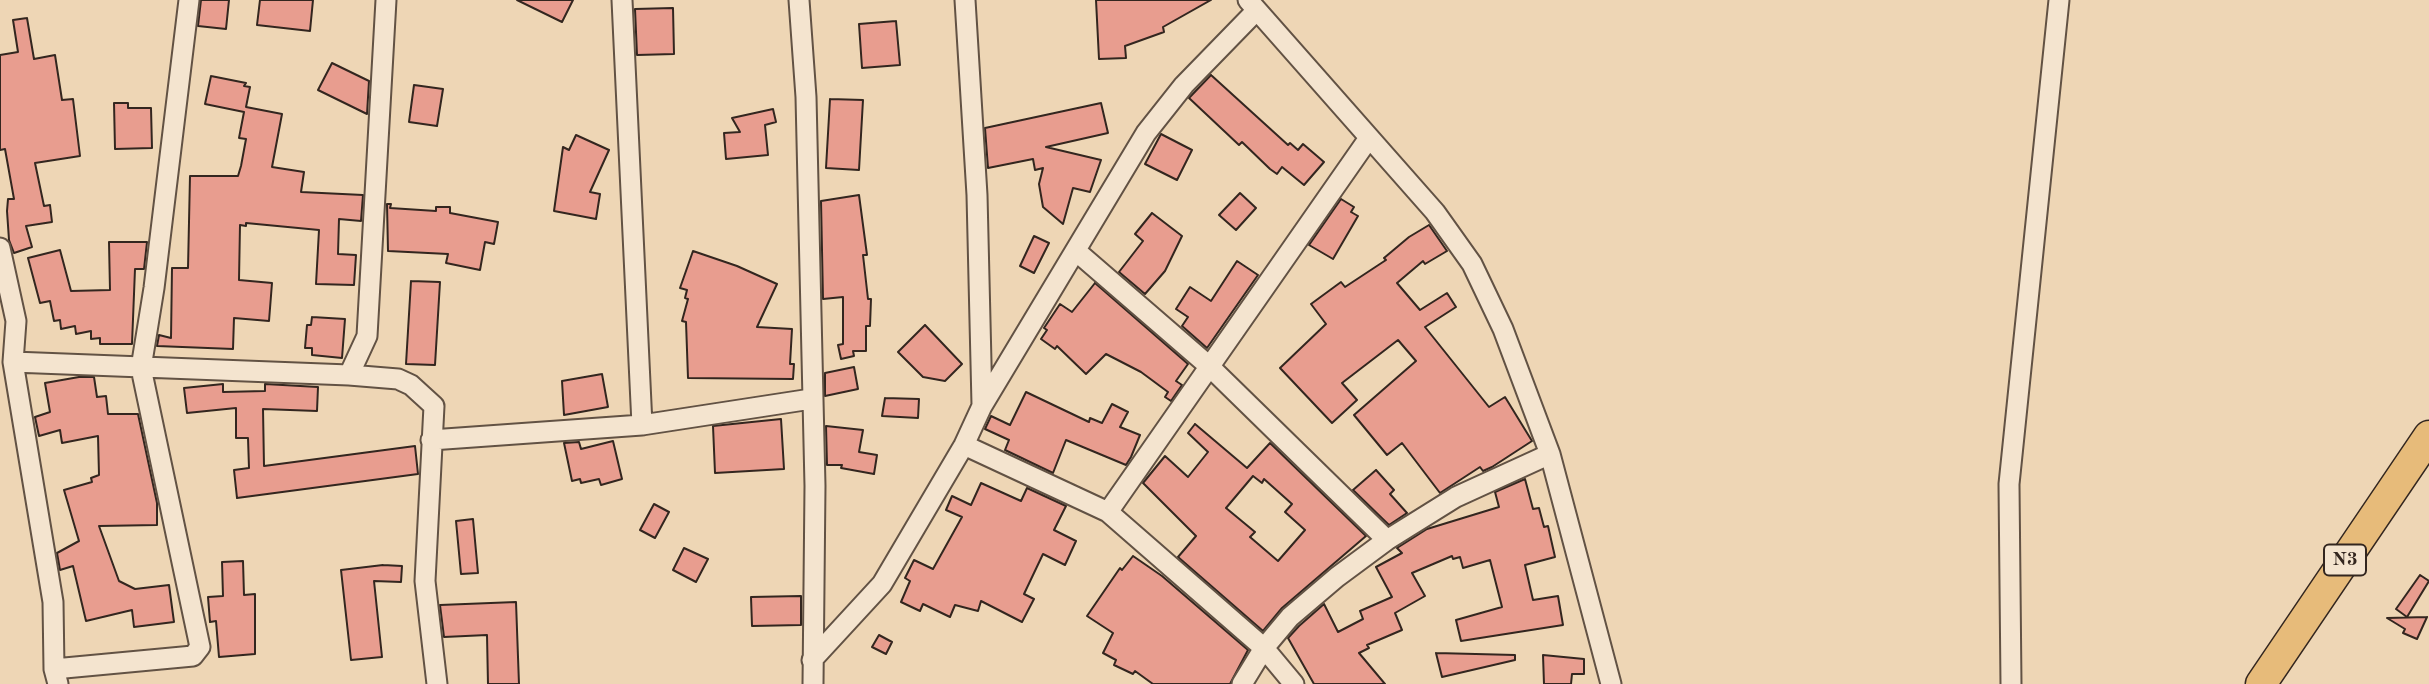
<!DOCTYPE html>
<html>
<head>
<meta charset="utf-8">
<style>
	body { margin:0 }
	canvas { display:block; background:#eed6b5 }
</style>
</head>
<body>
<canvas width="2429" height="684"></canvas>
<script>
const ctx = document.querySelector('canvas').getContext('2d');
ctx.lineJoin = 'round';
function fill(path, color) { ctx.fillStyle = color; ctx.fill(path, 'evenodd'); }
const shape = rows => new Path2D(rows.map(r => 'M' + r).join(''));
function strokePath(path, color, width, dash) { ctx.strokeStyle = color; ctx.lineWidth = width; ctx.lineCap = dash ? 'butt' : 'round'; ctx.setLineDash(dash || []); ctx.stroke(path); }
function drawText(font, color, halo, rows, align = 'center') {
  ctx.font = font + ' "Old Standard TT",serif'; ctx.lineWidth = 5; ctx.setLineDash([]); ctx.textBaseline = 'middle'; ctx.strokeStyle = halo; ctx.fillStyle = color; for (const [text, x, y, turn = 0] of rows) {
    ctx.save(); ctx.translate(x, y); ctx.rotate((+turn || 0) * Math.PI / 180); ctx.textAlign = isNaN(turn) ? turn : align; if (halo) ctx.strokeText(text, 0, 0); ctx.fillText(text, 0, 0); ctx.restore();
  }
}
const building = shape([
	[201,0,229,0,226,29,198,26,201,0],
	[260,0,313,0,310,31,257,25,260,0],
	[517,0,573,0,562,22,517,0],
	[1096,0,1211,0,1163,27,1164,32,1125,46,1126,58,1099,59,1096,0],
	[673,8,674,54,637,55,635,9,673,8],
	[27,18,34,59,55,55,62,100,73,99,80,156,35,163,44,206,50,205,52,222,26,226,32,247,14,253,9,240,7,211,8,199,14,199,5,149,0,150,0,55,18,52,13,20,27,18],
	[896,21,900,65,862,68,859,24,896,21],
	[332,63,369,81,367,114,318,90,332,63],
	[1211,75,1288,145,1290,143,1298,150,1303,144,1324,162,1304,185,1282,167,1277,174,1270,169,1242,142,1239,145,1189,98,1211,75],
	[211,76,246,83,244,86,250,87,246,107,282,114,272,167,304,172,301,192,363,195,361,221,339,219,338,254,356,255,354,285,316,284,319,230,246,223,246,226,240,225,239,280,272,283,269,321,234,318,233,349,157,346,159,335,171,338,172,268,188,268,190,176,238,176,241,166,246,139,239,138,244,112,205,104,211,76],
	[414,85,443,89,437,126,409,122,414,85],
	[830,99,863,100,859,170,826,168,830,99],
	[114,103,128,103,128,108,151,108,152,148,115,149,114,103],
	[1101,103,1108,133,1046,147,1101,160,1090,192,1073,188,1063,224,1043,207,1039,184,1043,168,1035,170,1033,159,988,168,985,128,1101,103],
	[773,109,776,122,765,125,768,155,726,159,724,133,740,132,732,118,773,109],
	[1161,134,1192,150,1177,180,1145,164,1161,134],
	[576,135,609,150,590,192,600,194,596,219,554,211,563,147,569,150,576,135],
	[1240,193,1256,208,1236,230,1219,215,1240,193],
	[859,195,867,255,863,255,868,299,871,299,870,326,866,326,866,351,853,351,854,356,841,359,838,345,843,344,843,297,823,299,821,201,859,195],
	[1341,199,1354,207,1351,212,1358,216,1333,259,1309,245,1341,199],
	[387,204,391,204,390,208,436,211,436,207,450,207,450,213,498,222,494,244,485,242,480,270,446,263,448,254,388,251,387,204],
	[1152,213,1182,236,1165,271,1145,294,1119,272,1143,241,1135,234,1152,213],
	[1429,225,1447,251,1425,264,1423,261,1397,283,1420,310,1447,293,1456,307,1425,327,1489,407,1505,397,1532,441,1492,467,1483,471,1480,467,1440,493,1402,443,1387,455,1354,415,1416,361,1398,340,1342,383,1357,400,1332,423,1280,368,1326,324,1311,304,1341,282,1345,287,1386,260,1384,258,1409,237,1429,225],
	[1034,236,1049,243,1034,273,1020,266,1034,236],
	[109,242,147,242,144,269,135,269,132,344,100,344,100,338,91,339,91,331,76,334,75,326,61,329,60,320,54,321,50,301,40,303,28,258,60,250,71,291,110,290,109,242],
	[693,251,737,266,777,284,757,327,792,329,790,364,794,364,793,379,688,378,686,322,682,321,688,299,685,298,687,290,680,288,693,251],
	[1237,261,1258,275,1207,348,1182,326,1188,317,1176,309,1190,287,1211,301,1237,261],
	[411,281,440,282,435,365,406,364,411,281],
	[1095,283,1188,364,1176,381,1182,385,1171,401,1165,397,1168,392,1141,372,1106,354,1086,374,1057,346,1055,349,1041,339,1047,330,1044,328,1060,304,1072,312,1095,283],
	[312,317,345,319,342,358,312,355,312,348,305,348,307,325,311,325,312,317],
	[925,325,962,364,945,381,923,377,898,352,925,325],
	[854,367,858,389,825,396,825,373,854,367],
	[602,374,608,407,564,415,562,381,602,374],
	[79,377,94,377,97,397,106,396,108,414,138,414,157,503,157,525,99,526,119,581,135,589,169,585,174,622,134,627,132,610,86,621,73,566,60,570,57,553,79,541,64,490,92,482,91,478,99,475,98,436,62,443,60,430,39,436,35,417,50,412,45,383,79,377],
	[223,384,223,392,265,391,265,384,318,387,317,411,263,409,264,466,415,446,418,474,237,498,234,470,249,468,248,438,236,438,236,408,187,413,184,388,223,384],
	[1026,392,1089,422,1090,418,1102,423,1112,404,1128,412,1120,427,1140,435,1131,457,1126,465,1066,440,1053,473,1005,450,1009,440,985,429,991,416,1010,425,1026,392],
	[885,398,919,399,918,418,882,416,885,398],
	[781,419,784,469,715,473,713,426,781,419],
	[1195,424,1247,468,1270,443,1366,536,1282,608,1263,631,1178,557,1196,536,1143,483,1165,456,1188,477,1208,452,1188,433,1195,424],
	[1253,476,1262,483,1264,479,1292,504,1285,512,1305,530,1278,561,1250,537,1255,532,1226,508,1253,476],
	[826,426,863,430,859,452,877,455,874,474,841,468,842,465,827,465,826,426],
	[613,441,622,479,601,485,599,479,581,483,580,479,572,481,564,443,579,442,581,449,613,441],
	[1376,470,1394,490,1390,494,1407,513,1389,525,1353,490,1376,470],
	[1525,479,1533,509,1539,508,1544,527,1548,526,1555,557,1525,565,1533,600,1558,596,1563,625,1461,641,1456,620,1502,607,1490,560,1463,568,1460,557,1453,559,1452,556,1412,573,1425,596,1395,613,1402,630,1367,645,1369,648,1359,653,1385,684,1314,684,1288,638,1299,626,1324,604,1338,632,1363,619,1360,611,1392,597,1376,567,1402,553,1397,548,1427,529,1499,507,1495,492,1525,479],
	[981,483,1021,501,1027,488,1066,506,1054,530,1076,541,1065,565,1043,554,1024,594,1034,599,1022,622,981,601,978,611,955,605,950,617,923,604,920,611,901,602,910,581,905,578,914,560,933,569,962,517,946,510,952,496,971,505,981,483],
	[654,504,669,512,655,538,640,530,654,504],
	[473,519,478,573,461,574,456,521,473,519],
	[684,548,708,559,696,582,673,570,684,548],
	[1133,556,1162,576,1248,650,1230,684,1153,684,1135,671,1133,674,1114,665,1116,660,1103,653,1113,633,1087,616,1120,568,1122,570,1133,556],
	[243,561,244,595,255,594,255,654,219,657,216,621,210,622,208,597,223,596,222,562,243,561],
	[383,565,402,566,401,582,374,581,382,657,351,660,341,570,383,565],
	[2420,575,2429,581,2407,617,2396,609,2420,575],
	[801,596,801,625,752,626,751,597,801,596],
	[516,602,519,684,488,684,487,635,444,637,440,605,516,602],
	[2427,617,2417,639,2403,633,2405,629,2387,618,2427,617],
	[879,635,892,642,886,654,872,647,879,635],
	[1436,653,1515,655,1515,660,1442,677,1436,653],
	[1543,655,1584,659,1584,674,1572,674,1571,684,1544,684,1543,655]
]);
fill(building, '#e89d8f');
strokePath(building, '#33261f', 2);
const minor = shape([
	[622,0,642,425],
	[799,0,806,97,815,486,813,684],
	[965,0,977,195,982,405],
	[1248,0,1435,212,1472,264,1503,329,1550,454,1611,684],
	[0,248,16,321,13,362],
	[349,375,367,336,386,0],
	[431,440,642,425,811,399],
	[964,445,1108,512,1264,648,1290,617,1337,577,1387,540,1209,366,1076,251],
	[1108,512,1369,138],
	[1387,540,1456,497,1550,454],
	[812,660,882,584,964,445,982,406,1146,133,1184,85,1256,11],
	[54,669,193,656,200,647,141,368,154,288,189,0],
	[58,684,54,669,53,602,13,362,349,375,398,379,411,385,434,406,425,581,437,684],
	[1242,684,1264,648,1294,684],
	[2011,684,2009,484,2059,0]
]);
const highway = shape([
	[2261,684,2429,436]
]);
strokePath(minor, '#625244', 23);
strokePath(highway, '#33261f', 33);
strokePath(minor, '#f4e4cf', 19);
strokePath(highway, '#e7bb7a', 30);
for (const [x, y, w] of [
	[2345,560,42]
]) { const box = new Path2D(); box.roundRect(x - w / 2, y - 15.5, w, 31, 5); ctx.fillStyle = '#f4e4cf'; ctx.fill(box); strokePath(box, '#33261f', 2); }
drawText('bold 19px', '#33261f', null, [
	["N3",2345,560]
]);
</script>
</body>
</html>
